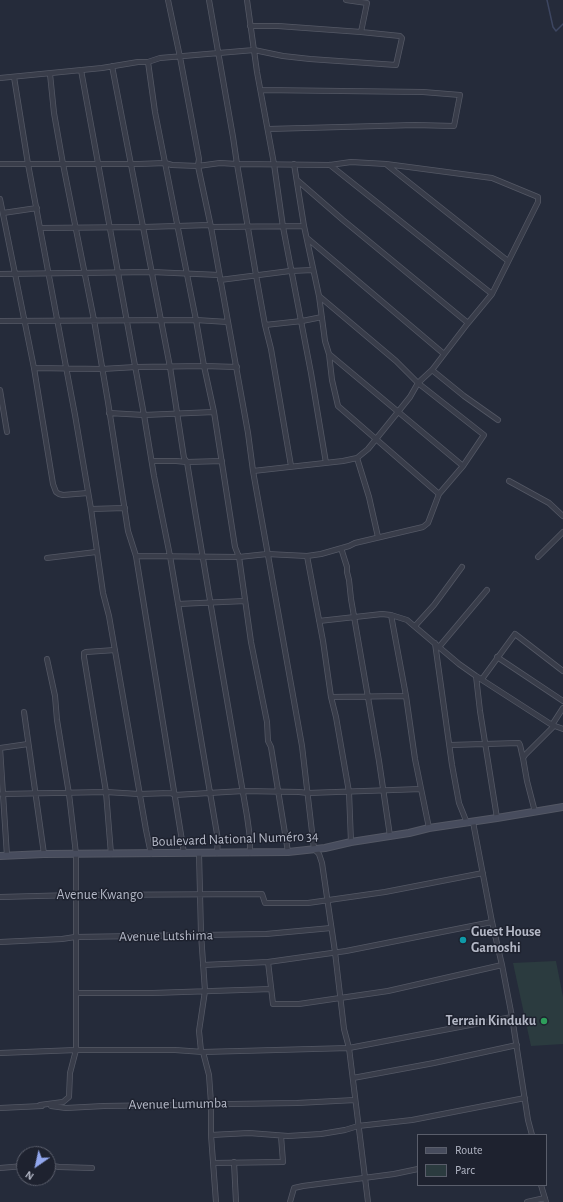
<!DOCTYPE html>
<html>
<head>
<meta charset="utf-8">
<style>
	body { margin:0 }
	#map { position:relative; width:563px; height:1202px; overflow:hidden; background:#252b3a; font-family:"Alegreya Sans",sans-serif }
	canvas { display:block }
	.legend { position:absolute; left:417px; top:1134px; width:130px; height:52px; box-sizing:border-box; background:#1e222f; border:1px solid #5a5e6b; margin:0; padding:5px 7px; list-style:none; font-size:12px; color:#b4b8c6 }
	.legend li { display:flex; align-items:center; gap:8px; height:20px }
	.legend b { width:20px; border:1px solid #5a5e6b }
	.north { position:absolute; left:16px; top:1146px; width:40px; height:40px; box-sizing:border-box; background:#1e222f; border:1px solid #5a5e6b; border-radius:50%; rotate:214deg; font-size:11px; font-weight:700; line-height:16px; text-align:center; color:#b4b8c6 }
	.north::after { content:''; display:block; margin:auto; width:14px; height:18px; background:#92a7ed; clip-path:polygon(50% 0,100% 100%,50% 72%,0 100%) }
</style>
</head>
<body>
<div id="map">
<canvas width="563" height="1202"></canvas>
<ul class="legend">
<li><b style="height:5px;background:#474c5d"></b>Route</li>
<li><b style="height:11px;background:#2b3b3f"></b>Parc</li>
</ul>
<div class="north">N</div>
</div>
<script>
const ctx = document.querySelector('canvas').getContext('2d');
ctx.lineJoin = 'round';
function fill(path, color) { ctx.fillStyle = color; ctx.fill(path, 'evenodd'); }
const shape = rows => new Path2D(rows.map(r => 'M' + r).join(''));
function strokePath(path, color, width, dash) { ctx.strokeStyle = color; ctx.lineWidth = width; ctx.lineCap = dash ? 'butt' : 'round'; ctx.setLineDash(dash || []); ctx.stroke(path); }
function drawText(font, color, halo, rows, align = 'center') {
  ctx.font = font + ' "Alegreya Sans",sans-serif'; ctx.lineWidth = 3; ctx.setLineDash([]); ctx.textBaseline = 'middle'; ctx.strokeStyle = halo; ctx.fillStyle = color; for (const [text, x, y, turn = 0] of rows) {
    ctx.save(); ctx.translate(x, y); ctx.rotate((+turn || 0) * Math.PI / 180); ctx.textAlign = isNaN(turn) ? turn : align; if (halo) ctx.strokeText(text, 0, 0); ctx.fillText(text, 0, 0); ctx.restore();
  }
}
fill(shape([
	[556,961,563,997,563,1044,531,1046,513,963]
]), '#2b3b3f');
strokePath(shape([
	[547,0,553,27,556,31,563,24]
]), '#3d4661', 1.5);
const street = shape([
	[168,0,180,57,199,159,198,166,211,227,248,433,253,471,302,746,314,849,319,854,322,863,335,952,344,1029,349,1048,368,1202],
	[209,0,233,137,237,164,256,275,265,325,271,349,291,466],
	[247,0,257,72,274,164,283,227,311,373,326,463],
	[346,0,367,3,361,32],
	[148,62,155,112,196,320,204,366,214,412,235,547,239,557,251,642,267,722,268,741,271,747,288,852],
	[112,66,170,367,184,458,187,462,195,511,218,648,247,816,250,838,250,853],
	[81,70,144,415,154,476,170,556,218,840,217,853],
	[50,74,54,113,63,164,94,320,108,402,128,531,136,556,184,853],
	[14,77,28,164,75,415,91,509,103,593,109,616,146,830,151,854],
	[0,78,102,68,138,62,148,62,160,58,254,50,283,56,310,59,396,65,402,38,400,36,361,32,278,26,250,26],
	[261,90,423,92,460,95,454,126,415,125,268,129],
	[0,164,139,164,165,163,172,165,198,166,220,163,237,164,330,165,351,162,386,164,492,178,538,197,538,202,492,294,468,323,432,370,418,383,410,397,368,449,357,458,343,461,253,471],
	[294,164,304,226,319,296,325,341,329,354,332,380,338,406,439,494],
	[330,165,492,294],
	[387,165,508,261],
	[297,180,343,220,468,323],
	[0,199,34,368,53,484,56,492,59,494,63,495,88,493],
	[3,213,37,208],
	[211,227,304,226],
	[40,228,144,227,210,225],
	[307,238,444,354],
	[0,274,152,272,219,275],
	[220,280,290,271,313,270],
	[0,321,196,320,228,322],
	[265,325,302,321,322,317],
	[329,354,463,466],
	[34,368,102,369,136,367,204,366,237,367],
	[432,370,464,396,498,420],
	[0,390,7,432],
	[109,413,144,415,214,412],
	[357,458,369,497,378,537],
	[152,461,176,461,187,462,222,461],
	[509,481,549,503,563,516],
	[91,509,125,508],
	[341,548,347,567,347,572,349,580,351,599,379,761,390,836],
	[136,556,239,557,267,554,307,556,321,554,349,546,355,543,423,527,428,523,439,494,463,466,484,435,418,383,396,361,319,296],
	[307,556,323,641,331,697,336,717,349,792,351,842],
	[538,557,563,532],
	[47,558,96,552],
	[178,604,245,601],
	[391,615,406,696,415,759,429,828],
	[319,621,382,614,391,615,407,620,459,664,476,676,552,725,563,729],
	[415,626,434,605,462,567],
	[435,643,452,765,459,803,467,823],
	[439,647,487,590],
	[497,657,563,701],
	[476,676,480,711,497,818],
	[482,679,515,634,563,671],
	[331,697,406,696],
	[24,712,44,854],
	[552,725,563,708],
	[450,745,519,743,520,745,523,758],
	[0,748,7,856],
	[0,748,28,744],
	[2,794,106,792,139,794,171,793,175,795,243,791,299,792,308,793,421,789],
	[535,812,527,781,523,758,525,755,554,726],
	[473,822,492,922,502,965,512,1017,528,1120,532,1135],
	[199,853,201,934,205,991,199,1031,201,1051],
	[111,854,106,792,84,657,84,653,86,652,115,650],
	[0,897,75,895,262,894,265,903,308,903,385,892,483,873],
	[0,942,62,939,75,937,266,934,331,928],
	[268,962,273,1004,299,1004,388,991,502,965],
	[203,965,268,962,346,951,492,922],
	[77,993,153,993,271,989],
	[203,1052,209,1075,211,1103,211,1135,216,1202],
	[0,1053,76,1050,175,1050,203,1052,349,1048,512,1017],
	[353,1078,434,1063,517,1045],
	[40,1105,63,1102,69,1097,70,1073,76,1050,76,854,69,794,57,720,55,696,47,659],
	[51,1106,66,1108,104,1106,297,1103,355,1100],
	[0,1108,42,1106],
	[211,1135,249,1133,288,1136,321,1134,345,1130,358,1126,412,1120,525,1098],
	[234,1162,236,1202],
	[213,1163,283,1162,281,1136],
	[48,1165,59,1167,92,1168],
	[0,1168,24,1166],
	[541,1185,546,1202],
	[290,1202,294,1188,303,1186,394,1174,418,1169],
	[527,1202,545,1198]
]);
const secondary = shape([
	[0,856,44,854,288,852,325,848,351,842,409,833,429,828,497,818,563,807]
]);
strokePath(street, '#545865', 6);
strokePath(secondary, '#545865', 8);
strokePath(street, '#393d4a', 4.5);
strokePath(secondary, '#474c5d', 6);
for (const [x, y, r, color] of [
	[463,940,4,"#0f9aa8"],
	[544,1021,4,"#2e9e5b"]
]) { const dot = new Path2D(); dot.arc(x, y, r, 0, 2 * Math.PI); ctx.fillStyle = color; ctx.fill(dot); strokePath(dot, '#1e222f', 1.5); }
drawText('14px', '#b4b8c6', '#1e222f', [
	["Boulevard National Numéro 34",235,839,-2],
	["Avenue Kwango",100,895],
	["Avenue Lutshima",166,936,-1],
	["Avenue Lumumba",178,1104,-1]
]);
drawText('bold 14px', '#b4b8c6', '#1e222f', [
	["Guest House",471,932],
	["Gamoshi",471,948],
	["Terrain Kinduku",536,1021,"right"]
], 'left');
</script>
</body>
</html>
